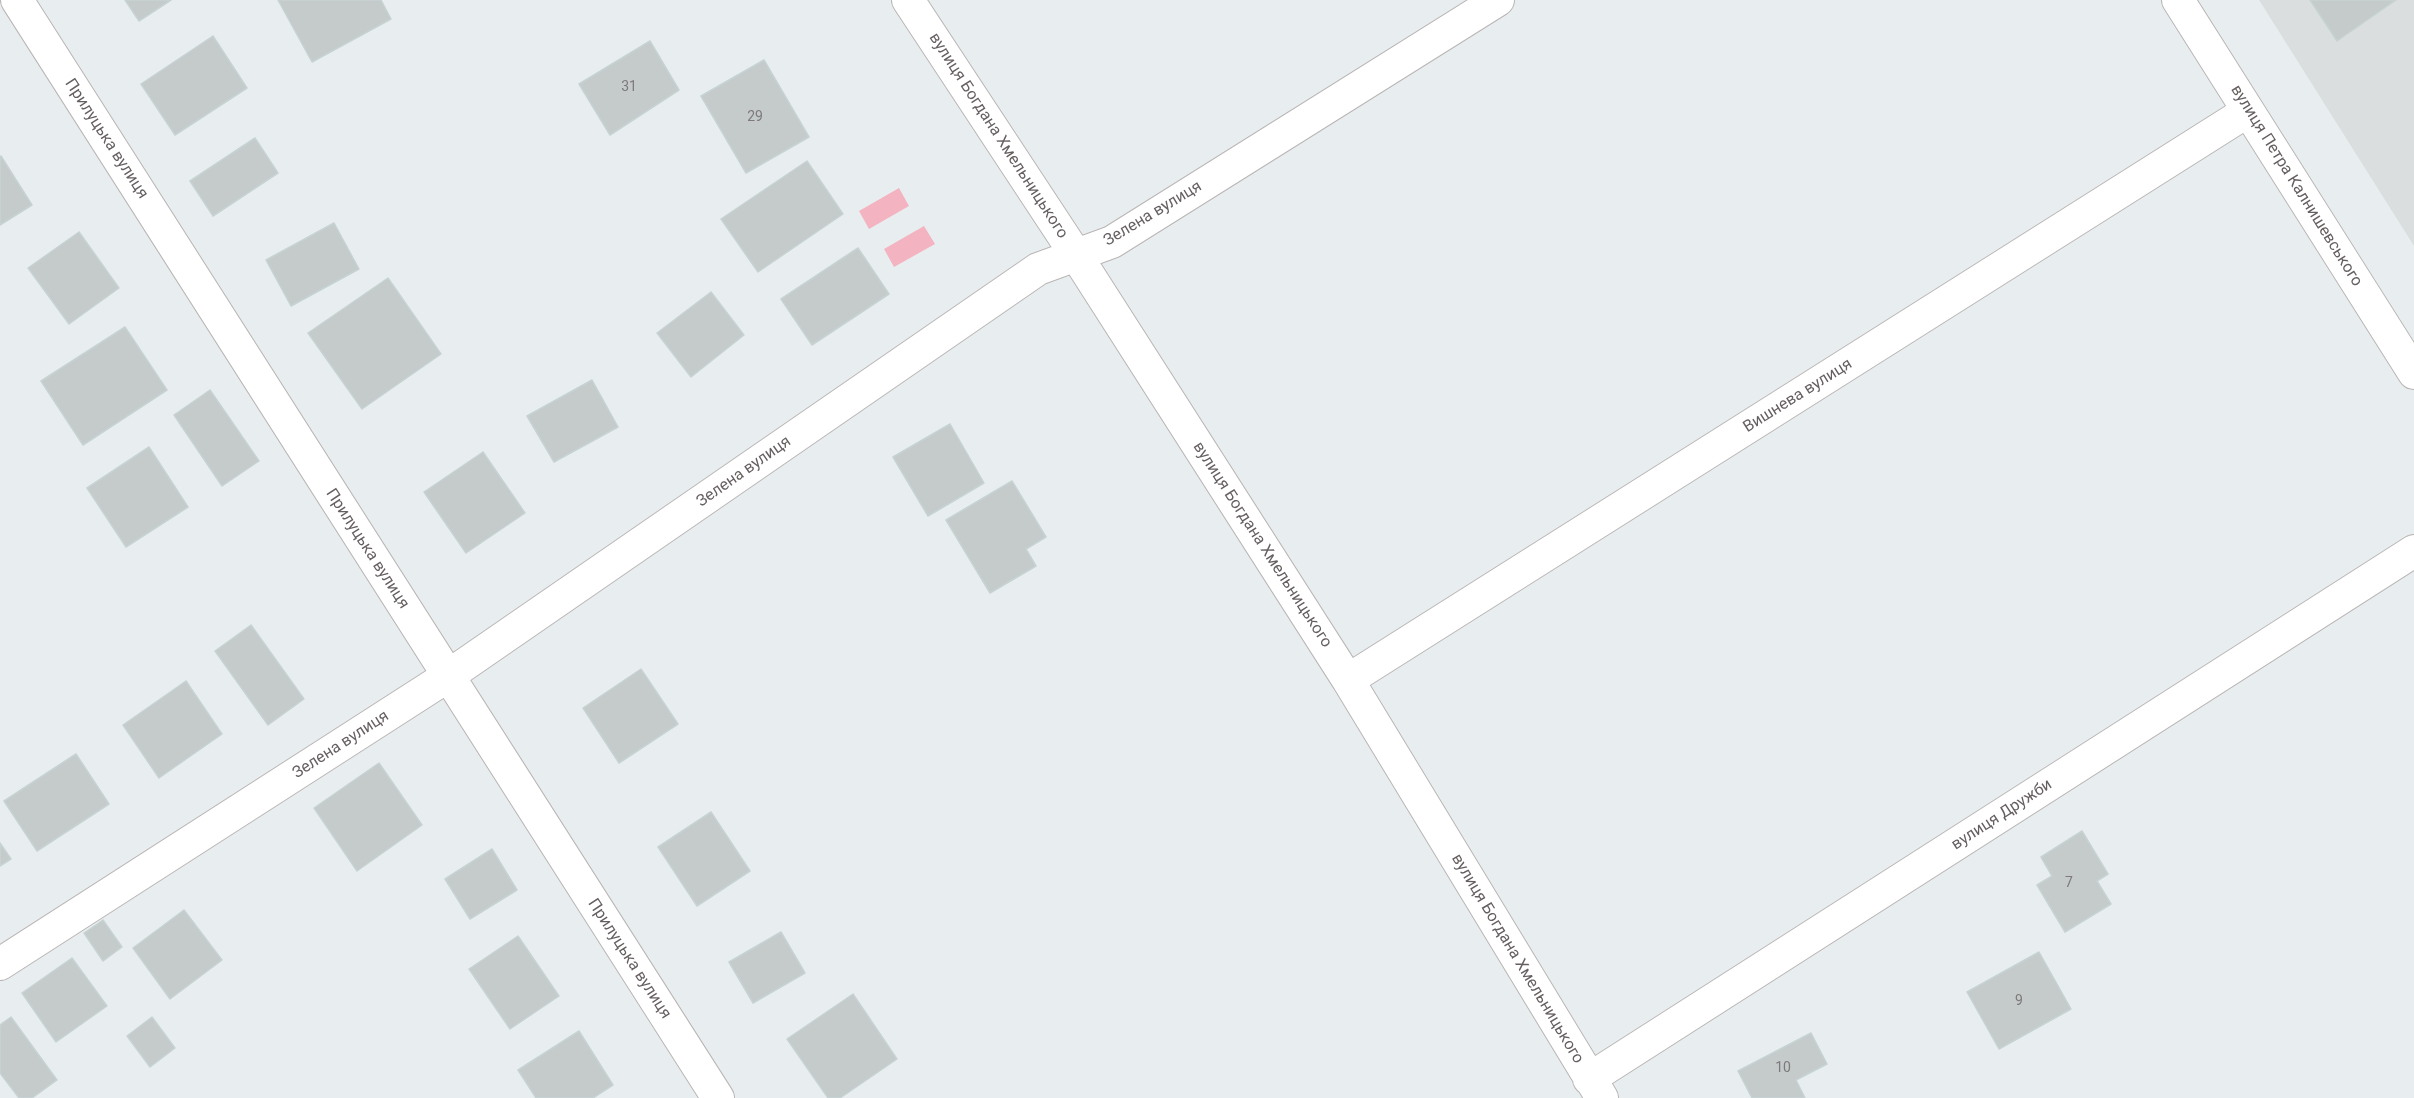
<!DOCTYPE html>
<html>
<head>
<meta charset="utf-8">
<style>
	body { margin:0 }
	canvas { display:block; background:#e8eeef }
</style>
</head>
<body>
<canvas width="2414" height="1098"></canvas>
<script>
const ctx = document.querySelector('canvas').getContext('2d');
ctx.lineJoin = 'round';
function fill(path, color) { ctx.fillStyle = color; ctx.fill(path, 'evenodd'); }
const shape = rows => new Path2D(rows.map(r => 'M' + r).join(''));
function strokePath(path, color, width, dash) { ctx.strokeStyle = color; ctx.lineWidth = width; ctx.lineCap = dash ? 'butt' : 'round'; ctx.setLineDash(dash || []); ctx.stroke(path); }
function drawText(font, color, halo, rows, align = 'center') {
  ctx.font = font + ' Roboto,sans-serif'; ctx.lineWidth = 6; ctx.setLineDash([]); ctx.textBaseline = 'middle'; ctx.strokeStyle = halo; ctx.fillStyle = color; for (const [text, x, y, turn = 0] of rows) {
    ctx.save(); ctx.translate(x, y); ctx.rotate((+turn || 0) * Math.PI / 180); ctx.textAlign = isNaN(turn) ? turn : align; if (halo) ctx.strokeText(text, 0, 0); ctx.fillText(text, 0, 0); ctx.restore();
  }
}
fill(shape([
	[2259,0,2414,0,2414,246]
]), '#dadede');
fill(shape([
	[899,188,909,206,869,229,859,211],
	[924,226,935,244,894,267,884,249]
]), '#f4b3c0');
const building = shape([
	[125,0,171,0,139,21,125,0],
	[278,0,381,0,391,19,312,62,278,0],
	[2310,0,2396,0,2337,41,2310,0],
	[213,36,247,88,175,135,141,84,213,36],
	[650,41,679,90,610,135,579,84,650,41],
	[764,60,809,137,746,173,701,96,764,60],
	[255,138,278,173,213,216,190,181,255,138],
	[1,156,32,205,0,225,0,157,1,156],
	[807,161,843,214,758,272,721,219,807,161],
	[334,223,359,269,291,306,266,260,334,223],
	[79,232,119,288,69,324,28,268,79,232],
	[858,248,889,294,812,345,781,299,858,248],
	[388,278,441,354,362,409,308,333,388,278],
	[711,292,744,335,691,377,657,333,711,292],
	[125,327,167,390,83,445,41,381,125,327],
	[592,380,618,427,554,462,527,416,592,380],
	[210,390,259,461,222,486,174,415,210,390],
	[950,424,984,483,928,516,893,457,950,424],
	[149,447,188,507,126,547,87,488,149,447],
	[483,452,525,513,466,553,424,492,483,452],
	[1012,481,1046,537,1026,549,1036,566,990,593,946,520,1012,481],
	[251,625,304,699,268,725,215,651,251,625],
	[641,669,678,724,619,763,583,708,641,669],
	[186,681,222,734,159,778,123,725,186,681],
	[76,754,109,804,37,851,4,801,76,754],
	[379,763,422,825,357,871,314,808,379,763],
	[711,812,750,871,697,906,658,847,711,812],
	[2082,831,2108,874,2097,881,2111,904,2065,932,2037,885,2052,876,2041,857,2082,831],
	[0,843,11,859,0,866,0,843],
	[492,849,517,890,470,919,445,879,492,849],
	[184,910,222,960,170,999,133,948,184,910],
	[103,920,122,947,103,961,84,933,103,920],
	[781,932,805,973,753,1003,729,962,781,932],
	[518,936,559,996,510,1029,469,969,518,936],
	[2039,952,2071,1009,1999,1049,1967,992,2039,952],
	[72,958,107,1006,56,1042,22,993,72,958],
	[853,994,897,1059,840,1098,828,1098,787,1039,853,994],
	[11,1017,57,1080,32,1098,19,1098,0,1073,0,1025,11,1017],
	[152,1017,175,1048,150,1067,127,1036,152,1017],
	[579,1031,613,1085,593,1098,536,1098,518,1070,579,1031],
	[1811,1033,1827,1064,1796,1080,1805,1098,1752,1098,1738,1071,1811,1033]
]);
fill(building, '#c5cacb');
strokePath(building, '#c7d3d3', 1.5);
const minor = shape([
	[17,0,718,1098],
	[908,0,1076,255,1348,680,1602,1098],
	[2178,0,2414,373],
	[1348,680,2248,111],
	[0,964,448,676,1038,269,1112,242,1498,0],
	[1589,1079,2414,551]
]);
strokePath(minor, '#bab5b5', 34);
strokePath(minor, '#fff', 32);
drawText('14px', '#7e7a7b', null, [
	["31",629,87],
	["29",755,117],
	["7",2069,883],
	["9",2019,1001],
	["10",1783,1068]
]);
drawText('16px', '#665f60', '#fff', [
	["вулиця Богдана Хмельницького",998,136,57],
	["Прилуцька вулиця",106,139,57],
	["вулиця Петра Калнишевського",2296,186,58],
	["Зелена вулиця",1153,214,-31],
	["Вишнева вулиця",1798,396,-32],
	["Зелена вулиця",744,472,-35],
	["вулиця Богдана Хмельницького",1262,545,57],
	["Прилуцька вулиця",367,549,57],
	["Зелена вулиця",341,745,-33],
	["вулиця Дружби",2002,815,-33],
	["Прилуцька вулиця",629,959,57],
	["вулиця Богдана Хмельницького",1517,959,59]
]);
</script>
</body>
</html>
